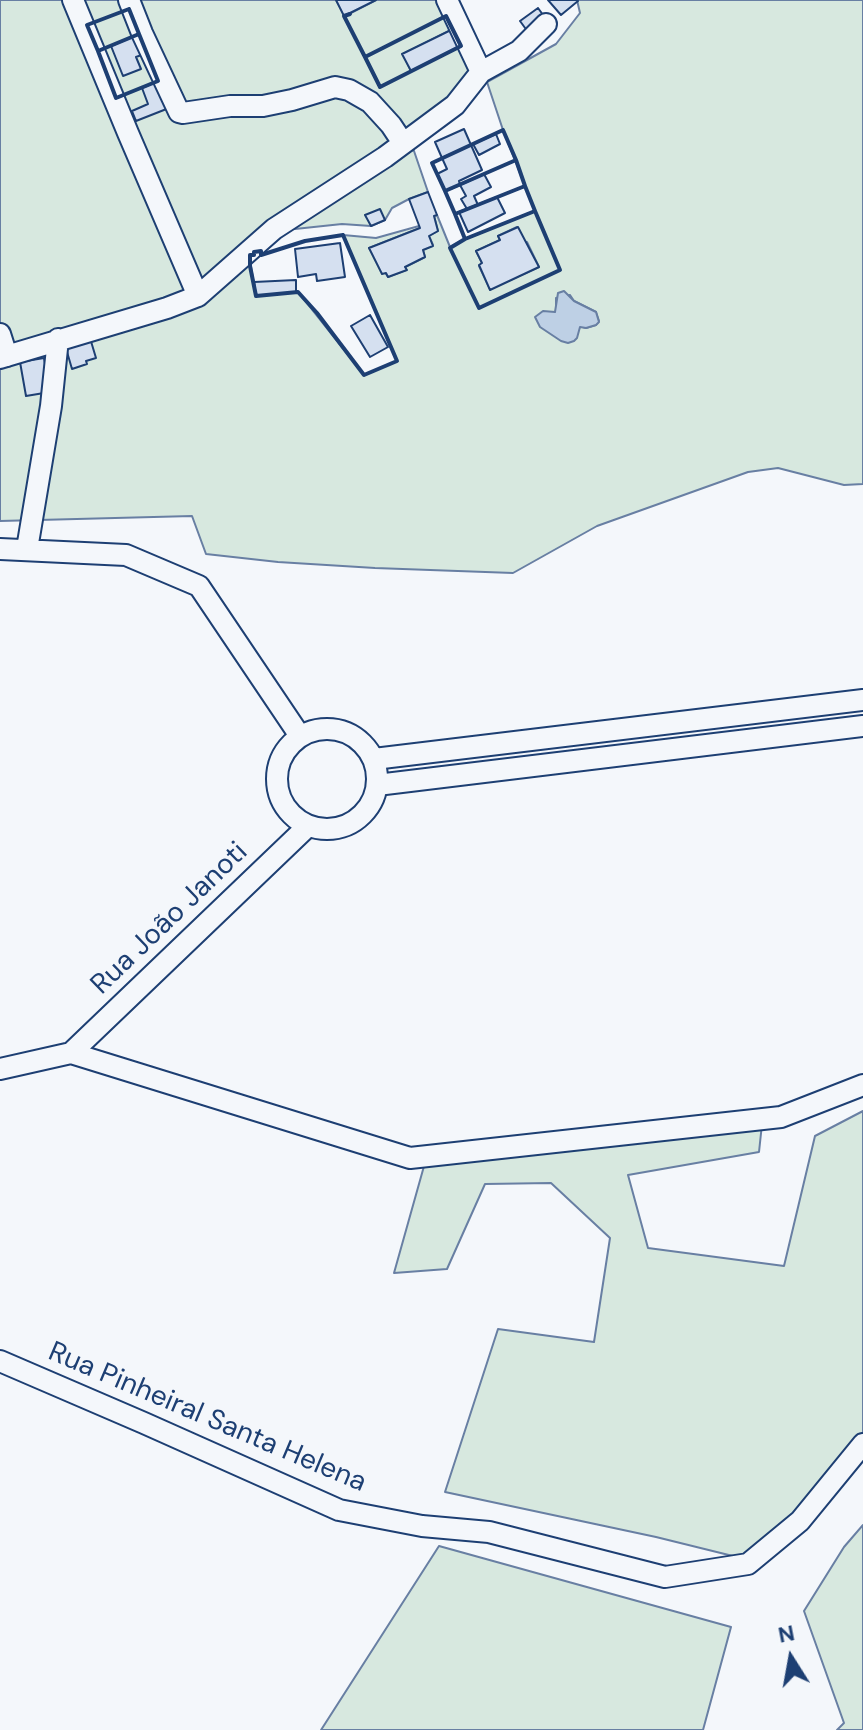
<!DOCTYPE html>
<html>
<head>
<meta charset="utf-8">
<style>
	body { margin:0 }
	#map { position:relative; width:863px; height:1730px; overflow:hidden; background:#f4f7fb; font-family:"DM Sans",sans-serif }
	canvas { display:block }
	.north { position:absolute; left:751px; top:1618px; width:80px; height:80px; -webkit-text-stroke:6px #f4f7fb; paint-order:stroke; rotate:349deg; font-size:22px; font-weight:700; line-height:32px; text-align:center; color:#1d3f73 }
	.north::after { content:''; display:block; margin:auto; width:28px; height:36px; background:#1d3f73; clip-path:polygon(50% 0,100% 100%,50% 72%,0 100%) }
</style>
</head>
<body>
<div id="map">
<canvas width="863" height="1730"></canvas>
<div class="north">N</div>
</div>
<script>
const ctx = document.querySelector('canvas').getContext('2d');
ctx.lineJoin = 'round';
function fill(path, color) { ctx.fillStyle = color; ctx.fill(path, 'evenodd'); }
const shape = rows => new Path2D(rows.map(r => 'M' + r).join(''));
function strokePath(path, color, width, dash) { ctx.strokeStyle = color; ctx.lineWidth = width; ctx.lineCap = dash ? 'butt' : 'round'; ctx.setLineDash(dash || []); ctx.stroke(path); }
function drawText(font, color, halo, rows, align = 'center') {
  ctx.font = font + ' "DM Sans",sans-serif'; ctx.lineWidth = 6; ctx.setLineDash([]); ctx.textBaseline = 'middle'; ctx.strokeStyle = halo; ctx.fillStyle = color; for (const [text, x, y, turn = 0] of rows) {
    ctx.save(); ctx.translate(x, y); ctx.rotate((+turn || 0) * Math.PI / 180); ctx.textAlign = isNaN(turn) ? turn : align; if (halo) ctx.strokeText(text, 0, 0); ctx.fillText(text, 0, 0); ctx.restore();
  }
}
const green = shape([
	[0,0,336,0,345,16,376,0,438,0,453,29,403,54,411,71,468,43,481,72,455,105,274,229,250,261,256,296,298,292,364,375,397,361,343,235,376,238,419,226,420,228,369,248,388,277,406,270,405,267,425,257,423,250,433,245,429,236,438,231,434,216,437,215,450,247,465,239,535,211,503,130,487,82,556,44,580,13,577,0,863,0,863,484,844,485,778,468,748,472,597,526,513,573,375,568,278,562,206,554,192,516,0,521,0,0],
	[517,227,525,242,527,242,539,267,490,289,479,266,482,263,476,251,500,240,498,236,517,227],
	[570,295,574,301,596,312,599,321,596,325,586,328,580,326,577,334,556,312,556,298,570,295],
	[410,149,414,151,428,192,409,199,392,208,385,220,371,226,342,224,295,229,291,225,410,149],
	[863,1111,863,1433,797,1519,745,1559,656,1537,445,1492,498,1329,594,1342,610,1238,551,1183,485,1184,447,1269,394,1273,426,1159,762,1124,759,1152,628,1175,648,1248,784,1266,815,1136,863,1111],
	[863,1525,863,1730,837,1730,844,1723,804,1611,844,1547,863,1525],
	[439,1546,731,1627,703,1730,321,1730,439,1546]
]);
fill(green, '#d7e8df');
strokePath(green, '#687fa3', 2);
const water = shape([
	[564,291,574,301,596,312,599,322,596,325,586,328,580,327,577,338,574,341,568,343,561,341,540,327,535,317,543,311,555,312,558,293,564,291]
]);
fill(water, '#bed0e5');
strokePath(water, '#687fa3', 2);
const building = shape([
	[336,0,376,0,344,16,336,0],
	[548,0,577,0,578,1,561,15,548,0],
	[538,8,546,19,528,32,520,21,538,8],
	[453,29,461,46,411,71,402,54,453,29],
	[139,34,147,53,136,57,141,69,123,76,111,46,139,34],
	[158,81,169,108,136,121,132,111,148,104,142,88,158,81],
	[464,129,471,145,442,158,435,142,464,129],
	[496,134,500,144,479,155,473,144,496,134],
	[471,145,482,170,459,181,460,185,445,191,437,174,447,169,442,158,471,145],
	[484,174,491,187,474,196,478,205,467,209,461,199,466,196,460,185,484,174],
	[428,192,437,215,434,216,438,231,429,236,433,246,423,250,425,257,405,267,407,270,388,277,386,273,382,274,369,248,420,228,409,199,428,192],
	[497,197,505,213,468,232,459,212,497,197],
	[380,209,385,220,371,226,365,215,380,209],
	[518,227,539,267,490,290,479,265,482,263,476,251,500,240,498,236,518,227],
	[340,243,345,277,317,281,316,274,298,277,295,249,340,243],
	[296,280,296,292,256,296,254,282,296,280],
	[370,315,388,347,370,357,351,326,370,315],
	[90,338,96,358,86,361,87,364,72,369,65,345,90,338],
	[44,358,50,392,26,396,20,362,44,358]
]);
fill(building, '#d5e0f0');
strokePath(building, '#1d3f73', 2);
const minor = shape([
	[73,0,128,133,198,296],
	[129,0,142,33,179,112,183,113,230,106,263,106,292,100,335,87,349,90,370,102,391,125,403,143],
	[447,0,481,72],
	[0,334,7,356],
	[0,358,167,308,198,296,274,229,385,157,455,105,481,72,519,51,546,24],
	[0,549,126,555,199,586,300,736],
	[27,549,51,406,58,339],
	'277 779a50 50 0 1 1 100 0a50 50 0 1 1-100 0Z',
	[374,759,863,700],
	[377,785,863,726],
	[71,1053,308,826],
	[0,1069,71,1053,410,1158,781,1117,863,1085],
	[0,1361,144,1423,339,1510,422,1526,489,1532,665,1577,748,1564,800,1521,863,1444]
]);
strokePath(minor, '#1d3f73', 24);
strokePath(minor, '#f4f7fb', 20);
strokePath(shape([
	[129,9,139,34,98,51,87,25,129,9],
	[350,14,344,16,365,57],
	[446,16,461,46,380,87,365,57,446,16],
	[139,34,158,81,116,98,98,51,139,34],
	[503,130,516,160,445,191,432,163,503,130],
	[516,160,525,186,455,214,445,191,516,160],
	[525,186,535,211,465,239,455,214,525,186],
	[535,211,560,270,479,308,450,248,465,239,535,211],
	[343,235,397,361,364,375,317,313,298,292,256,296,250,266,250,255,254,255,254,252,261,251,261,255,305,241,343,235]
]), '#1d3f73', 4);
drawText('28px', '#1d3f73', '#f4f7fb', [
	["Rua João Janoti",170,919,-44],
	["Rua Pinheiral Santa Helena",207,1418,23]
]);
</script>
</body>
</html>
